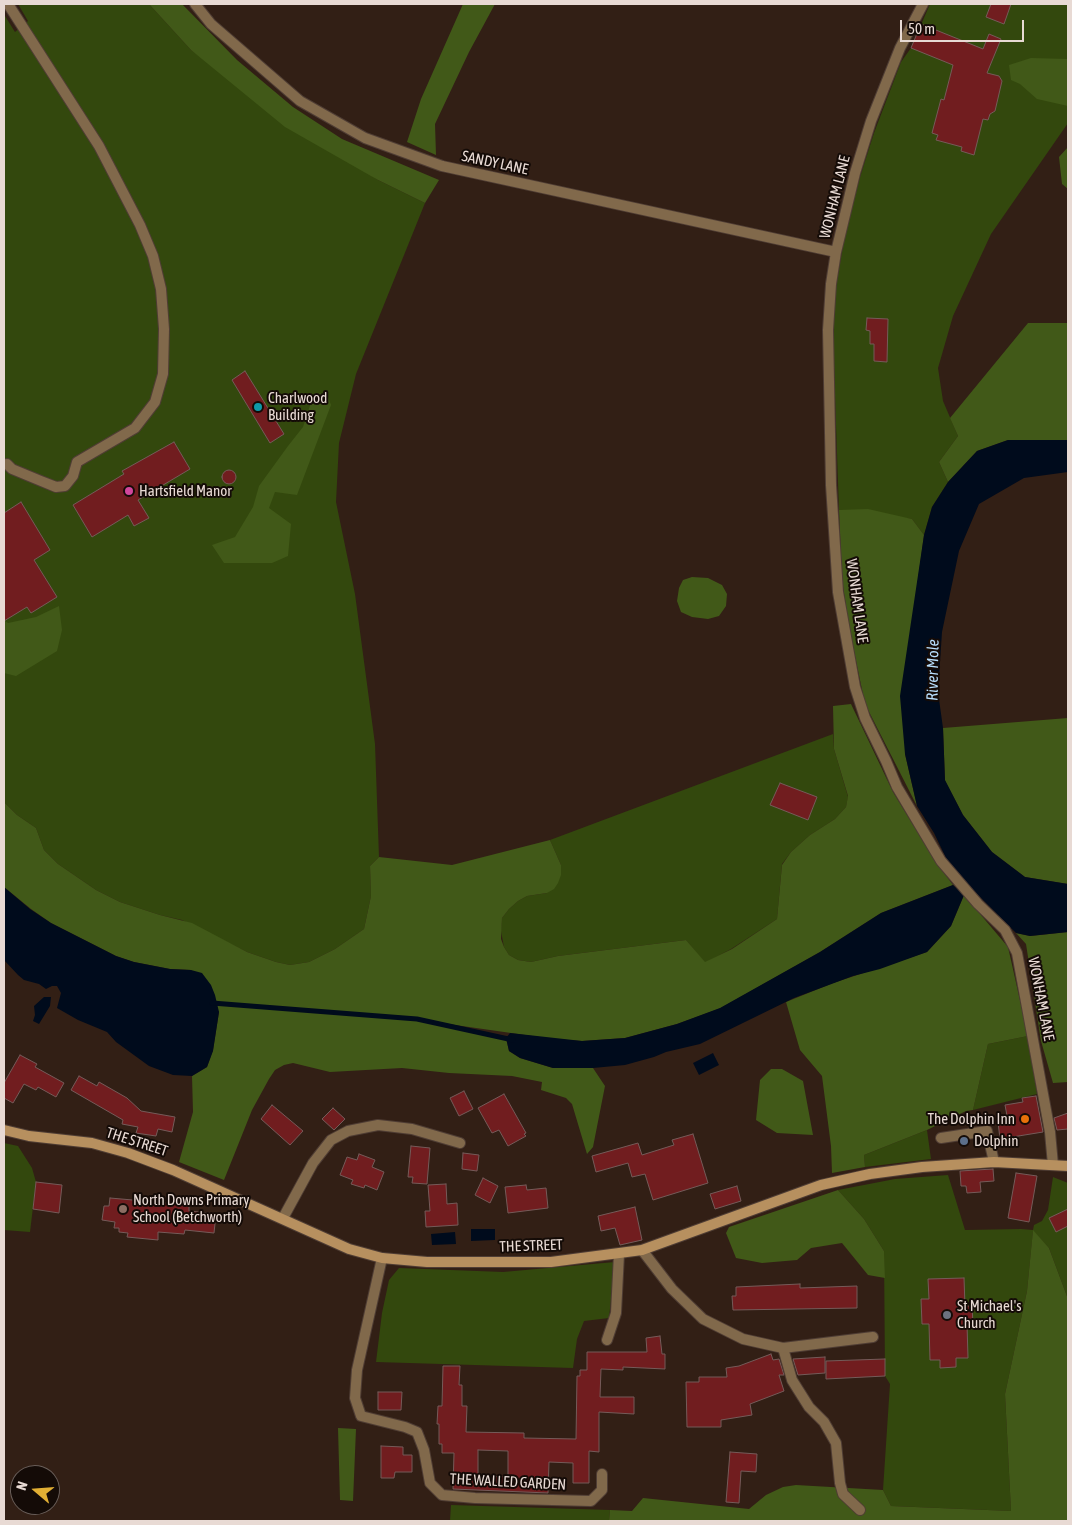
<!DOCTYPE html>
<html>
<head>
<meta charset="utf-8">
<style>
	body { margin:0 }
	#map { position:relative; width:1072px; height:1525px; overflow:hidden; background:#321f15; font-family:"Asap Condensed",sans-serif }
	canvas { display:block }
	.frame { position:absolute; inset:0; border:5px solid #e8dad4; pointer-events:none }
	.north { position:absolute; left:10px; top:1465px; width:50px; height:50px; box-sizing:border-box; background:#140b07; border:1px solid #695e59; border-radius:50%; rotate:288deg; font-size:14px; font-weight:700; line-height:20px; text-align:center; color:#e8dad4 }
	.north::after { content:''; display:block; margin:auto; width:18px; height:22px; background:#e1af34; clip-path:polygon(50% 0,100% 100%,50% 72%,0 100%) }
	.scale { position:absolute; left:900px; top:20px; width:124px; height:22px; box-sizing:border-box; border:2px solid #e8dad4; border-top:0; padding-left:6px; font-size:15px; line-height:18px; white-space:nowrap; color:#e8dad4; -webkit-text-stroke:4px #140b07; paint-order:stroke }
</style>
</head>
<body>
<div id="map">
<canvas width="1072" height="1525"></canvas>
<div class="frame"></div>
<div class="north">N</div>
<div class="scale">50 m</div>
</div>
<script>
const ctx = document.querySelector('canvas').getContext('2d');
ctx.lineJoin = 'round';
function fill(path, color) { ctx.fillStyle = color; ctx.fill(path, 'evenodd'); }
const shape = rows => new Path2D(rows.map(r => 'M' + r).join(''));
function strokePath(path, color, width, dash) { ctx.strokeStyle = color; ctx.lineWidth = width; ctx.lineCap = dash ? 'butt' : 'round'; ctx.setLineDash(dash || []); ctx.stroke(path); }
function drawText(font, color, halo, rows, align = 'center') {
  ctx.font = font + ' "Asap Condensed",sans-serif'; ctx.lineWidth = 4; ctx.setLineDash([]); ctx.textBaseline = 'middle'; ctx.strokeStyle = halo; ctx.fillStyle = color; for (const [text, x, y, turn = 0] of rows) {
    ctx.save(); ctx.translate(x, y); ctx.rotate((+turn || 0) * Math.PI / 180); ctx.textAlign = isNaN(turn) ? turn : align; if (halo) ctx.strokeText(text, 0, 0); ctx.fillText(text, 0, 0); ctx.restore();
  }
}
fill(shape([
	[18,4,149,4,191,50,378,180,425,203,356,374,339,443,336,502,355,594,375,744,379,857,370,866,371,896,364,929,335,949,309,962,290,965,276,962,247,952,182,920,160,915,120,902,96,890,58,864,44,850,36,828,17,815,4,802,4,18,5,16,15,32,28,21],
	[930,4,1068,4,1068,123,991,234,953,316,938,368,943,401,958,436,939,462,948,482,932,507,924,535,912,519,839,510,833,339,835,292,845,234,860,177,874,133,901,62,911,48],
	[833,734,834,749,848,797,846,807,835,819,810,835,791,852,782,864,777,919,731,949,705,963,686,940,558,956,531,962,518,960,509,955,504,947,501,931,502,918,509,909,518,901,527,896,547,893,561,865,550,840],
	[1028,1036,1037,1094,973,1110,988,1044],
	[927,1130,931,1159,865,1167,864,1155],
	[4,1143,18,1146,32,1168,36,1182,30,1232,4,1230],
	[948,1175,965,1230,1021,1229,1033,1230,1034,1225,1042,1221,1048,1210,1053,1177,1068,1183,1068,1299,1049,1248,1033,1231,1027,1291,1005,1394,1011,1511,891,1506,883,1490,890,1384,885,1376,884,1251,864,1219,838,1190,895,1179],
	[615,1262,609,1318,584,1321,577,1339,573,1368,376,1362,382,1313,389,1280,399,1268,503,1272],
	[451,1505,610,1510,609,1521,450,1521]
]), '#33480d');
fill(shape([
	[149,4,182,4,237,60,293,107,342,139,439,180,425,203,378,180,285,127,191,50],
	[463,4,495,4,469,52,435,124,436,155,407,142,421,99],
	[1031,58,1068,59,1068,106,1037,99,1020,84,1011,80,1009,65],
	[1068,147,1068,189,1062,184,1059,157],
	[1028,323,1068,323,1068,440,1008,440,977,451,948,482,939,462,958,436,950,418],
	[314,393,327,394,331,405,297,495,275,492,269,508,291,524,288,556,272,563,224,563,212,545,235,537,253,507,259,486,288,446,303,427],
	[868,509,912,519,924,535,915,602,905,754,917,806,865,704,850,632,842,580,839,510],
	[692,577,708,578,722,585,727,594,726,606,719,616,708,619,692,617,681,612,677,601,679,588,683,580],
	[59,606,62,630,57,651,16,676,4,673,4,620,8,623,36,617],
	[851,704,893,792,935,861,953,885,881,913,820,952,721,1008,677,1024,625,1038,582,1041,553,1039,427,1021,506,1038,509,1051,520,1058,553,1068,593,1068,605,1086,593,1147,587,1154,572,1104,566,1098,541,1090,542,1082,512,1076,449,1073,402,1068,330,1072,293,1063,284,1065,275,1070,269,1079,252,1110,224,1180,179,1162,193,1112,192,1076,207,1067,213,1050,219,1012,191,970,170,969,134,962,116,956,51,923,31,909,4,887,4,802,17,815,36,828,44,850,58,864,96,890,120,902,160,915,192,923,247,952,276,962,290,965,309,962,335,949,364,929,371,896,370,866,379,857,452,865,550,840,561,865,561,875,558,883,554,889,547,893,527,896,518,901,509,909,502,918,501,939,504,947,509,955,518,960,531,962,558,956,686,940,705,962,732,949,777,919,782,865,791,852,810,835,835,819,846,807,848,796,834,749,833,706],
	[1068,718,1068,884,1025,877,992,852,963,815,945,781,943,728],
	[964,895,1008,947,1028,1036,988,1044,973,1110,966,1111,927,1130,864,1155,865,1167,832,1173,831,1146,822,1076,800,1050,786,1002,833,983,927,952,951,926],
	[1068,932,1068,1082,1053,1083,1041,1041,1026,944,1016,933,1030,936],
	[771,1069,782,1069,803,1081,813,1135,777,1133,756,1120,760,1080],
	[838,1190,864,1219,884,1251,885,1278,868,1275,842,1243,811,1248,797,1260,762,1263,736,1258,726,1233,729,1227],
	[1033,1230,1049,1248,1068,1299,1068,1521,609,1521,610,1510,632,1511,643,1498,749,1509,766,1495,783,1487,796,1485,883,1490,891,1506,1011,1511,1005,1394,1027,1291],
	[338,1428,356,1429,353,1501,340,1500]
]), '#415918');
fill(shape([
	[1008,440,1068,440,1068,472,1024,478,979,504,959,551,942,632,938,692,943,728,945,780,963,815,992,852,1025,877,1068,884,1068,932,1030,936,1016,933,963,880,947,860,934,833,917,806,905,754,900,696,924,535,932,507,948,482,977,451],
	[953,885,964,895,951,926,927,952,880,969,853,976,794,998,700,1044,666,1052,654,1057,625,1065,593,1068,553,1068,520,1058,509,1051,506,1038,510,1033,582,1041,625,1038,677,1024,720,1008,820,952,881,913],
	[4,887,30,909,51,923,116,956,134,962,170,969,191,970,202,973,211,985,215,995,219,1012,213,1051,207,1067,192,1076,173,1075,149,1066,116,1042,107,1032,78,1020,57,1008,61,993,57,986,52,986,46,989,39,984,24,980,18,975,4,960],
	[44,997,51,997,50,1006,39,1024,33,1021,35,1015,34,1006],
	[713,1053,719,1065,699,1075,693,1063],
	[471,1229,495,1229,495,1240,471,1241],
	[455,1232,456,1244,432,1245,431,1234]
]), '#000b1c');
strokePath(shape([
	[212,1003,417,1019,513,1040]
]), '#000b1c', 5);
const building = shape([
	[991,4,1011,4,1004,24,986,17,991,4],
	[921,24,983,49,989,34,1001,39,987,73,999,76,1002,81,995,111,990,114,988,120,983,119,974,155,961,151,962,147,936,140,938,135,932,133,941,99,944,100,953,65,911,48,921,24],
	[867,318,888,319,887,362,874,361,874,344,870,344,870,331,866,330,867,318],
	[245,371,284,434,270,443,232,380,245,371],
	[174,442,190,469,138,500,149,518,134,526,128,515,92,537,73,505,124,474,122,471,174,442],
	'222 477a7 7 0 1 1 14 0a7 7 0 1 1-14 0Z',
	[21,502,50,550,34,560,57,597,31,613,27,607,4,621,4,513,21,502],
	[780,783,817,797,808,820,770,805,780,783],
	[20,1055,37,1064,35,1067,64,1083,56,1097,38,1087,36,1090,24,1084,13,1103,4,1098,4,1083,20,1055],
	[79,1076,97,1086,99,1082,127,1098,141,1111,175,1117,172,1132,158,1129,156,1136,136,1133,138,1127,122,1124,123,1120,71,1090,79,1076],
	[464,1091,473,1109,459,1116,450,1098,464,1091],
	[504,1094,526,1133,524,1134,526,1136,508,1146,499,1130,492,1133,478,1108,504,1094],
	[1036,1096,1043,1132,1000,1139,998,1122,1008,1121,1005,1105,1023,1102,1022,1098,1036,1096],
	[272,1105,303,1131,290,1145,261,1119,272,1105],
	[333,1108,345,1119,334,1130,322,1119,333,1108],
	[1068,1113,1068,1129,1057,1130,1054,1118,1068,1113],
	[693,1134,708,1183,653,1200,645,1174,632,1177,628,1163,596,1172,592,1156,638,1143,642,1155,674,1145,672,1140,693,1134],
	[411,1146,430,1148,427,1184,412,1183,413,1177,408,1177,411,1146],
	[463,1153,479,1155,477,1171,462,1169,463,1153],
	[359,1154,375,1160,372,1167,384,1172,377,1190,365,1185,364,1188,351,1184,353,1180,340,1175,347,1157,357,1160,359,1154],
	[993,1169,994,1181,980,1182,981,1192,967,1193,966,1186,961,1186,960,1171,993,1169],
	[1016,1173,1037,1176,1029,1222,1008,1218,1016,1173],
	[483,1178,498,1186,490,1203,475,1195,483,1178],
	[36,1182,62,1185,59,1213,33,1209,36,1182],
	[446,1184,447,1204,457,1203,458,1225,426,1227,425,1211,430,1211,428,1185,446,1184],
	[526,1185,527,1190,546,1188,548,1208,508,1213,505,1187,526,1185],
	[737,1186,741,1201,715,1209,710,1194,737,1186],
	[110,1198,189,1205,189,1211,216,1214,214,1233,185,1230,184,1234,158,1232,158,1240,127,1237,128,1233,119,1232,119,1228,114,1228,115,1222,102,1220,104,1206,109,1206,110,1198],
	[635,1207,642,1240,620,1245,615,1228,601,1231,598,1216,635,1207],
	[1068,1209,1068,1226,1056,1232,1049,1218,1068,1209],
	[964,1278,965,1306,972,1306,973,1324,967,1324,968,1358,956,1358,956,1367,940,1368,940,1360,930,1360,929,1324,922,1324,921,1299,929,1299,928,1279,964,1278],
	[800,1284,800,1288,857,1286,857,1308,733,1310,732,1296,736,1296,736,1287,800,1284],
	[660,1336,662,1354,665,1354,665,1369,623,1367,623,1370,601,1369,600,1397,634,1397,634,1414,599,1412,599,1452,589,1451,589,1483,573,1483,573,1463,549,1462,548,1493,453,1489,454,1453,442,1453,442,1444,439,1444,439,1424,437,1424,438,1406,442,1406,443,1366,460,1366,459,1385,462,1385,462,1406,467,1406,466,1432,524,1433,524,1438,576,1439,577,1376,580,1376,580,1370,587,1370,587,1352,647,1352,646,1338,660,1336],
	[478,1450,508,1451,508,1477,478,1476,478,1450],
	[771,1354,773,1360,779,1359,784,1375,779,1375,784,1391,750,1404,752,1415,721,1420,721,1427,687,1427,686,1382,699,1382,699,1377,727,1377,726,1368,739,1366,771,1354],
	[825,1357,825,1373,798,1375,793,1359,825,1357],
	[885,1359,885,1376,826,1379,826,1361,885,1359],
	[378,1392,402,1392,401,1410,378,1410,378,1392],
	[381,1446,403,1447,403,1455,412,1455,412,1472,395,1472,394,1478,381,1478,381,1446],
	[730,1452,757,1454,756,1472,741,1471,739,1503,726,1502,730,1452]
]);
fill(building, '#711d1f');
strokePath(building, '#755b59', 1);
const lane = shape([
	[7,464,12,469,41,481,56,487,65,486,73,476,77,462,135,428,155,402,163,374,164,329,161,289,153,256,140,225,99,146,8,4],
	[941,1138,987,1131,994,1162],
	[607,1340,616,1313,619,1254],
	[783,1348,792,1380,809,1407,824,1422,836,1443,840,1483,843,1494,860,1510]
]);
const street = shape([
	[195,4,211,24,300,101,365,138,442,166,836,252],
	[923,4,900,48,871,121,855,173,836,252,831,284,828,330,831,485,838,592,855,687,865,718,886,761,897,787,941,861,978,904,1005,930,1017,953,1050,1132,1053,1165],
	[283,1218,313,1163,331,1140,348,1131,378,1125,412,1129,460,1143],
	[642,1250,672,1289,703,1319,743,1339,783,1348,873,1337],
	[382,1258,357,1370,355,1398,361,1416,405,1427,417,1432,424,1450,430,1483,442,1495,475,1498,591,1501,602,1490,602,1474]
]);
const secondary = shape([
	[4,1130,29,1136,92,1143,128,1153,173,1170,349,1249,382,1258,427,1262,551,1262,642,1250,821,1185,870,1174,922,1167,994,1162,1068,1166]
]);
strokePath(lane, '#4f3d34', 12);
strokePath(street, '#4f3d34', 12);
strokePath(secondary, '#4f3d34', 12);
strokePath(lane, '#81694b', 10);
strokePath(street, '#81694b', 10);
strokePath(secondary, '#b7905f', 10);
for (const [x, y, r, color] of [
	[258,407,5,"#0f9aa8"],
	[129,491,5,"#d1479c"],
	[1025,1119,5,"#e8710a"],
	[964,1141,5,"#5c6f8a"],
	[123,1209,5,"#8d6e63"],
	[947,1315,5,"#6b7280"]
]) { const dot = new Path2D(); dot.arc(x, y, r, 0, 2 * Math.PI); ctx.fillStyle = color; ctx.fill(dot); strokePath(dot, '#140b07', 2); }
drawText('15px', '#e8dad4', '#140b07', [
	["SANDY LANE",495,163,12],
	["WONHAM LANE",835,197,-76],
	["WONHAM LANE",857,601,82],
	["WONHAM LANE",1041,999,79],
	["THE STREET",137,1142,18],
	["THE STREET",531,1246,-2],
	["THE WALLED GARDEN",508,1482,3]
]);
drawText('15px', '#e8dad4', '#140b07', [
	["Charlwood",268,398],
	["Building",268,415],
	["Hartsfield Manor",139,491],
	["The Dolphin Inn",1015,1119,"right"],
	["Dolphin",974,1141],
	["North Downs Primary",133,1200],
	["School (Betchworth)",133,1217],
	["St Michael's",957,1306],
	["Church",957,1323]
], 'left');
drawText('italic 16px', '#b8dffe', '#140b07', [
	["River Mole",933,670,-89]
]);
</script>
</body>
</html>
